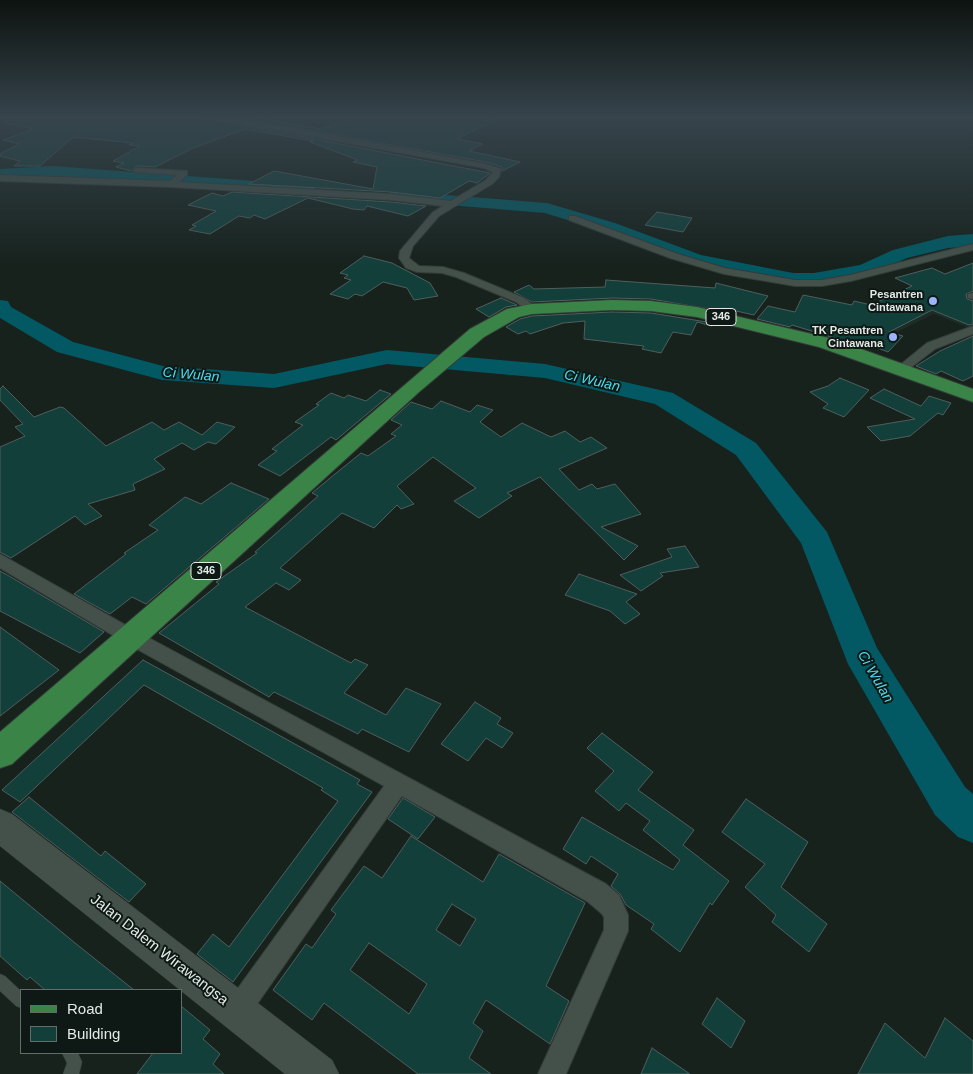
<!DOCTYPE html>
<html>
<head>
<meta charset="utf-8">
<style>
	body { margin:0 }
	#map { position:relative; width:973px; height:1074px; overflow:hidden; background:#17221d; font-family:Arial,sans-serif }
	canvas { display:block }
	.legend { position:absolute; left:20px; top:989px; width:162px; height:65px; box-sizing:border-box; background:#0e1814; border:1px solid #636c68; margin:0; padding:6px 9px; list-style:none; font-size:15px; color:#e2e9e6 }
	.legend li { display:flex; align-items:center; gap:10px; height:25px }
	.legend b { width:25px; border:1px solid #636c68 }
</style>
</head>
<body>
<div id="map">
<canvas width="973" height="1074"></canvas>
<ul class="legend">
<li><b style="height:6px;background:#3a8448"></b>Road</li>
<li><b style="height:14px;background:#133f3b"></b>Building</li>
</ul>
</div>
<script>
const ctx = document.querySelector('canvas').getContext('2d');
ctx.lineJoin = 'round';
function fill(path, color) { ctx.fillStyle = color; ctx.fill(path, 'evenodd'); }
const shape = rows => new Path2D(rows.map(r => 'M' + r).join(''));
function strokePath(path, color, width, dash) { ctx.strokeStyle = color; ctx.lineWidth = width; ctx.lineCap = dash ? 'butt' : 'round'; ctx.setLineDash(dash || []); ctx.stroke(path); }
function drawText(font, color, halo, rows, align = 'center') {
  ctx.font = font + ' Arial,sans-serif'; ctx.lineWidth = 4; ctx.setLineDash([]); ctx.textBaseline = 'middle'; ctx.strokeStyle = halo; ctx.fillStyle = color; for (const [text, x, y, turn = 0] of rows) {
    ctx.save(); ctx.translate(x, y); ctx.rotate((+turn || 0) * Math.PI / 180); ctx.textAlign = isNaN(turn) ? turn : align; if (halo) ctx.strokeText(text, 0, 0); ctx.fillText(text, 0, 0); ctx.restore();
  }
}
fill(shape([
	[951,271,973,280,970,292,973,293,973,313,937,312,973,327,971,329,934,314,897,332,874,321,934,279]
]), '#1b2d26');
fill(shape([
	[53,166,308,185,314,186,316,190,314,194,308,195,53,176,0,179,0,169,53,166],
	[395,191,547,203,615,223,701,255,793,273,814,273,860,265,893,250,948,236,973,234,973,246,948,248,907,258,866,276,814,285,793,285,689,264,603,231,545,213,389,200,387,196,389,192,395,191],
	[0,300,8,301,11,307,73,342,163,366,274,374,387,350,545,364,673,393,756,443,827,532,877,648,965,787,973,794,973,843,958,837,935,815,848,664,801,543,736,455,655,404,545,378,387,364,274,388,162,380,57,352,0,318,0,300]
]), '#025963');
const building = shape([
	[5,117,201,117,490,173,477,183,469,181,440,198,391,192,249,184,274,171,373,189,377,167,353,162,358,160,310,142,313,141,245,129,193,148,155,167,137,166,131,171,116,167,124,163,113,161,140,146,129,145,133,143,73,137,40,166,14,166,20,161,0,156,0,154,19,144,3,140,33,129,4,122,5,117],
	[234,117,273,117,269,120,321,129,356,117,500,117,457,139,483,144,469,151,520,162,502,171,502,167,486,162,234,117],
	[232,192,391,202,426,206,408,216,367,206,364,210,353,209,308,198,265,219,254,215,250,218,239,216,210,234,189,230,196,226,192,225,216,211,188,205,212,193,223,196,232,192],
	[657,212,692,218,683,232,645,225,657,212],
	[364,256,392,263,430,283,438,296,414,300,407,288,383,282,362,296,355,294,348,299,330,294,351,280,344,278,348,275,340,273,364,256],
	[973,263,973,291,966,294,967,299,973,301,973,324,969,325,932,310,889,332,903,336,888,352,860,341,857,345,792,325,790,327,757,319,768,306,795,312,803,295,852,305,854,301,871,305,912,286,895,278,932,268,945,274,973,263],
	[606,280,715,288,716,283,768,296,754,315,723,308,721,311,651,299,612,298,532,302,514,292,529,285,534,289,605,287,606,280],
	[501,298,517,305,506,307,489,317,476,309,501,298],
	[612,312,651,313,713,323,712,326,697,322,691,335,673,332,661,353,642,349,644,346,584,339,585,321,563,323,530,334,526,331,518,334,506,327,520,319,532,316,612,312],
	[973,336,973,376,963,381,941,371,936,374,916,366,940,351,973,336],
	[840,378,869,390,844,417,823,408,828,404,810,392,828,386,840,378],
	[3,386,34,417,60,407,64,408,106,446,152,422,164,430,179,422,202,435,217,422,235,427,216,444,208,442,194,450,182,443,154,459,165,469,133,484,135,490,88,504,102,516,85,525,75,516,11,558,0,552,0,447,25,436,15,427,23,424,0,400,0,389,3,386],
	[884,389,921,406,929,396,951,403,943,415,938,413,910,436,881,441,867,427,915,419,870,398,884,389],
	[380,390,391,394,336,440,331,437,280,476,258,465,277,451,272,449,303,425,295,422,319,405,316,404,331,393,344,398,348,395,366,401,380,390],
	[441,401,470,412,477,405,493,410,480,422,501,437,522,423,551,437,565,431,580,442,591,437,607,448,559,469,579,490,592,484,597,489,615,484,641,514,601,527,638,546,624,560,540,477,507,493,512,496,479,518,454,501,476,488,433,457,397,486,414,504,401,509,397,505,374,528,342,513,280,568,301,580,289,590,276,583,245,607,351,663,355,659,368,665,344,693,386,715,406,688,441,704,409,752,362,729,358,734,274,692,269,697,159,633,219,584,216,582,257,553,255,552,318,496,312,493,335,474,361,453,368,456,396,436,391,434,402,425,391,420,411,402,432,409,441,401],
	[231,483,269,499,146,604,132,597,110,614,74,594,126,554,124,553,158,530,149,525,185,497,201,504,231,483],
	[685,546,699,567,660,573,663,576,641,591,620,575,672,557,667,549,685,546],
	[0,571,9,576,104,632,80,653,0,611,0,571],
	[579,574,637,594,626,602,640,614,625,624,610,611,565,595,579,574],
	[0,627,59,670,0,716,0,627],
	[143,660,360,780,357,784,372,792,233,982,197,954,213,934,229,947,338,801,321,790,323,788,144,685,20,802,2,790,143,660],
	[475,702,501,718,497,724,513,733,502,748,486,738,468,761,441,744,475,702],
	[602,733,653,772,638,790,694,830,683,845,729,881,712,905,710,903,680,952,651,929,654,924,626,905,620,894,611,886,618,874,591,856,586,864,563,849,582,817,673,870,680,860,643,830,650,821,626,803,619,811,595,791,614,771,587,748,602,733],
	[29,797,101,856,105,851,146,884,129,902,12,812,29,797],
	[403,798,435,817,418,839,388,819,403,798],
	[746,799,808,842,781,887,827,924,809,952,772,922,776,915,745,887,765,864,722,832,746,799],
	[411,836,483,882,499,854,585,903,546,986,569,1001,550,1044,486,1000,473,1023,483,1031,469,1058,491,1074,418,1074,324,1003,312,1020,273,990,306,944,312,948,336,914,331,910,364,866,382,878,411,836],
	[452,904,476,919,460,946,436,930,452,904],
	[369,943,427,984,409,1014,350,970,369,943],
	[0,881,75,943,134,990,45,990,30,977,27,980,0,956,0,881],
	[717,998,745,1021,731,1048,702,1024,717,998],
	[181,1006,210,1030,203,1039,220,1054,213,1064,224,1074,137,1074,153,1053,181,1053,181,1006],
	[945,1018,973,1041,973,1074,858,1074,885,1023,925,1058,945,1018],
	[652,1048,690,1074,641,1074,652,1048]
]);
fill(building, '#133f3b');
strokePath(building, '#505e5c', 1);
const lane = shape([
	[0,974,5,976,21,991,21,1008,16,1006,0,991,0,974],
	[62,1053,78,1053,82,1062,79,1074,63,1074,67,1063,62,1053]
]);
const street = shape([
	[203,117,221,117,294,128,486,164,501,169,499,177,492,184,439,216,413,246,409,258,419,266,443,267,464,273,524,298,538,309,536,311,528,311,516,302,456,277,442,273,417,272,406,268,399,258,400,251,433,212,443,206,391,200,172,187,0,181,0,175,170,181,177,175,134,172,133,170,137,168,187,171,187,175,179,182,391,194,451,201,486,180,493,172,484,168,203,117],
	[569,216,575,216,678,254,725,268,795,280,822,280,850,275,973,244,973,250,851,281,822,286,795,286,724,274,670,258,569,220,569,216],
	[973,293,973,299,968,298,968,294,973,293],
	[973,326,973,334,935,349,905,372,901,373,895,369,927,343,973,326],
	[0,554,138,632,606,884,619,895,628,915,628,931,566,1074,538,1074,604,930,604,917,601,913,588,902,402,796,246,1020,237,1024,228,1020,224,1011,228,1002,384,786,124,642,0,568,0,554]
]);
const secondary = shape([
	[0,809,12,814,332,1060,339,1074,285,1074,0,846,0,809]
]);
const primary = shape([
	[612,300,651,301,697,307,833,339,973,389,973,402,819,347,697,317,651,311,612,310,532,314,519,317,484,337,419,392,12,764,0,768,0,732,470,329,507,309,532,304,612,300]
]);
strokePath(lane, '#343c38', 1);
strokePath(street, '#343c38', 2);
strokePath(secondary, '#343c38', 1);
strokePath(primary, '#343c38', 2);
fill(lane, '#44504a');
fill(street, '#44504a');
fill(secondary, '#44504a');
fill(primary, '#3a8448');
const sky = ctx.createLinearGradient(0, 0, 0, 267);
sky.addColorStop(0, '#0d1310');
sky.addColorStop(0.44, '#36444c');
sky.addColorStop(1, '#36444c00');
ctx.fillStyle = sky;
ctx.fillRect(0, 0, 973, 267);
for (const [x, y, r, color] of [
	[933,301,5,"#9cb4fd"],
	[893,337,5,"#9cb4fd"]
]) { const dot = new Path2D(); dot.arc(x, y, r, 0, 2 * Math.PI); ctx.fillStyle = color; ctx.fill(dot); strokePath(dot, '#0e1814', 2); }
drawText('bold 11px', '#e2e9e6', '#0e1814', [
	["Pesantren",923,295],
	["Cintawana",923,308],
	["TK Pesantren",883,331],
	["Cintawana",883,344]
], 'right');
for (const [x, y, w] of [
	[721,317,30],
	[206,571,30]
]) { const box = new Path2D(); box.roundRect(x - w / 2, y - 8.5, w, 17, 4); ctx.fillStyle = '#0e1814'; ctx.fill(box); strokePath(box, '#e2e9e6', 1); }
drawText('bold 11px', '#e2e9e6', null, [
	["346",721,317],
	["346",206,571]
]);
drawText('italic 14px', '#4fdbee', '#0e1814', [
	["Ci Wulan",191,375,5],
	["Ci Wulan",592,381,13],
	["Ci Wulan",875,677,60]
]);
drawText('15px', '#e2e9e6', '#0e1814', [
	["Jalan Dalem Wirawangsa",159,950,38]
]);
</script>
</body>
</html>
